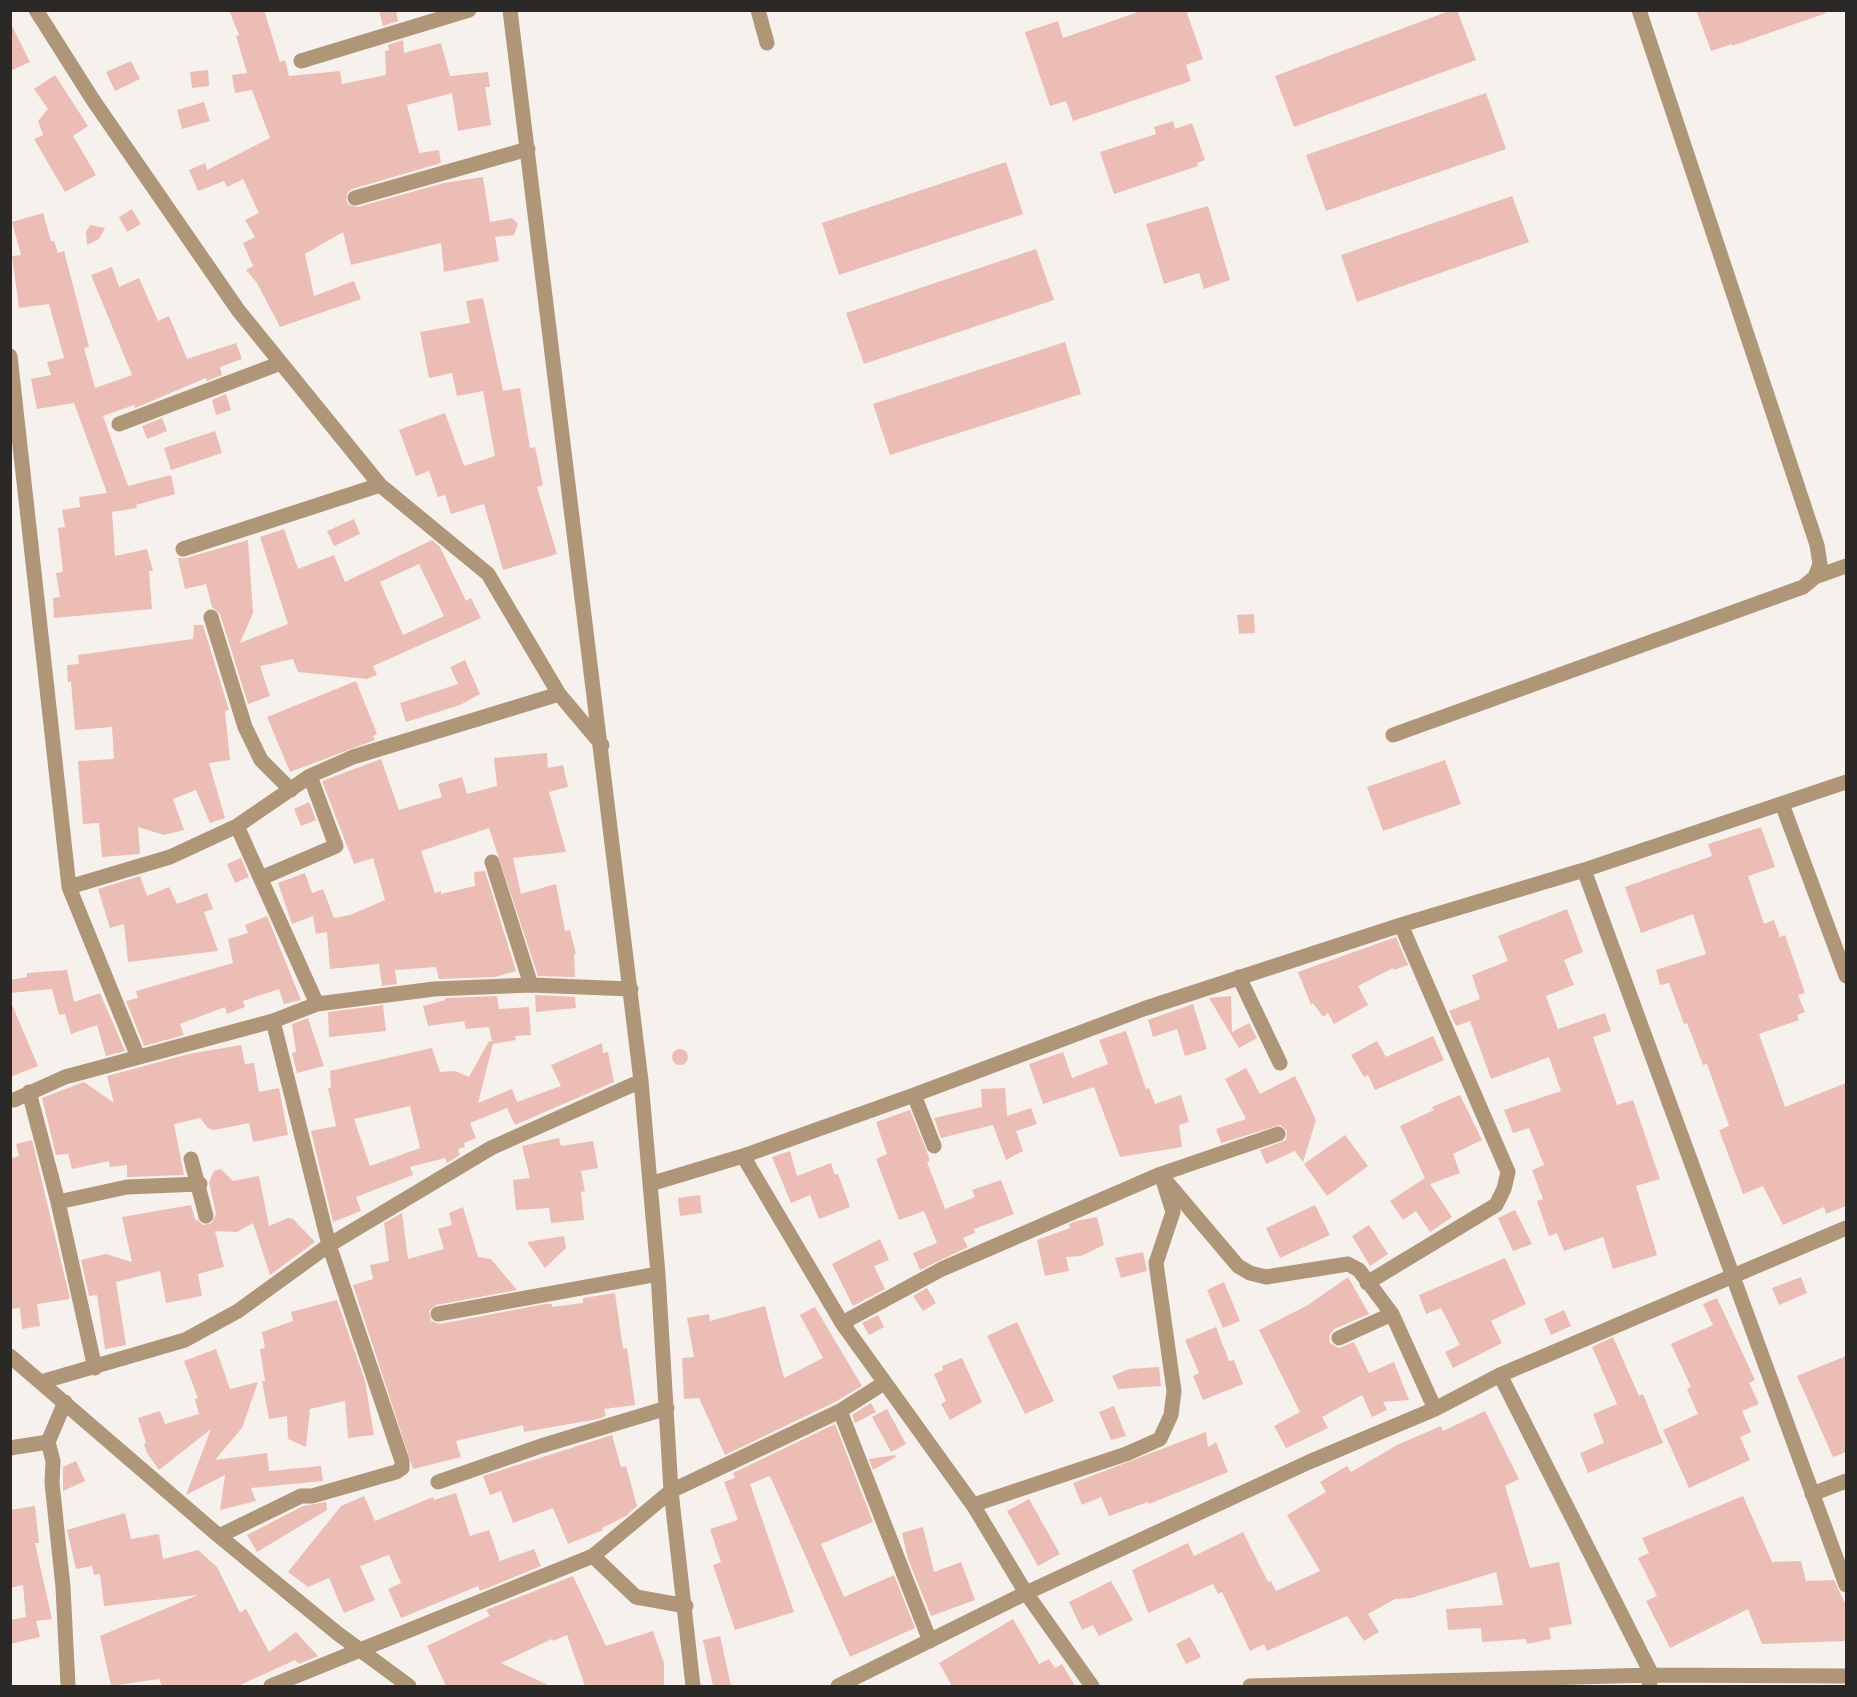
<!DOCTYPE html>
<html>
<head>
<meta charset="utf-8">
<style>
	body { margin:0 }
	#map { position:relative; width:1857px; height:1697px; overflow:hidden; background:#f7f1ed; font-family:"Open Sans",sans-serif }
	canvas { display:block }
	.frame { position:absolute; inset:0; border:12px solid #2b2928; pointer-events:none }
</style>
</head>
<body>
<div id="map">
<canvas width="1857" height="1697"></canvas>
<div class="frame"></div>
</div>
<script>
const ctx = document.querySelector('canvas').getContext('2d');
ctx.lineJoin = 'round';
function fill(path, color) { ctx.fillStyle = color; ctx.fill(path, 'evenodd'); }
const shape = rows => new Path2D(rows.map(r => 'M' + r).join(''));
function strokePath(path, color, width, dash) { ctx.strokeStyle = color; ctx.lineWidth = width; ctx.lineCap = dash ? 'butt' : 'round'; ctx.setLineDash(dash || []); ctx.stroke(path); }
fill(shape([
	[229,10,264,10,280,62,285,60,289,76,340,71,342,84,386,75,385,51,389,50,388,45,403,40,404,53,441,43,450,76,488,72,490,87,485,87,491,125,458,131,452,93,407,105,419,153,439,150,441,163,352,189,348,192,346,200,349,205,358,207,444,183,483,177,490,222,512,218,518,224,514,235,495,237,499,261,444,272,441,243,351,265,343,232,305,254,314,296,354,281,361,299,280,327,257,283,246,270,253,266,243,243,255,237,245,220,259,213,243,179,227,187,224,181,198,191,189,170,205,163,207,170,270,138,252,90,235,93,232,75,247,73,236,36,239,35],
	[379,10,396,10,398,21,383,26],
	[1144,10,1186,10,1203,59,1186,65,1191,81,1073,121,1066,101,1050,106,1025,32,1058,21,1063,38],
	[1452,10,1457,10,1476,60,1294,127,1275,76],
	[1696,10,1826,10,1826,13,1732,46,1732,44,1711,51],
	[10,22,30,62,10,71],
	[131,61,140,79,115,91,106,72],
	[208,70,209,86,192,88,190,72],
	[55,75,88,126,73,136,96,175,65,192,34,139,43,135,38,121,48,109,34,89],
	[1486,93,1506,149,1326,211,1306,155],
	[204,102,210,121,182,129,177,110],
	[1173,121,1175,129,1192,123,1205,160,1197,163,1198,166,1114,194,1100,152,1156,134,1154,127],
	[1006,162,1023,214,839,275,822,223],
	[1512,196,1529,242,1357,302,1341,255],
	[1208,206,1230,280,1204,289,1199,273,1164,284,1146,224],
	[132,209,141,224,127,232,119,217],
	[43,213,51,241,54,241,58,253,64,251,89,347,84,348,95,388,132,375,91,275,112,267,119,287,139,278,158,321,169,316,187,359,236,343,242,359,220,367,222,375,207,381,206,378,135,408,134,405,103,416,128,486,171,475,175,494,136,505,137,508,112,512,115,556,147,549,153,571,149,571,152,609,54,618,53,598,60,597,56,573,63,572,58,528,65,527,62,510,80,507,79,497,107,493,74,403,37,409,31,379,51,375,47,362,64,358,49,304,19,308,12,256,21,255,12,222],
	[90,225,105,228,99,239,87,245,86,232],
	[1036,249,1054,300,864,364,846,313],
	[483,298,503,391,520,388,530,448,535,447,543,485,537,487,557,554,503,570,484,504,451,514,445,495,438,497,429,471,416,476,399,430,445,413,464,466,495,456,483,391,457,396,452,373,429,378,420,332,470,323,466,301],
	[1065,342,1081,394,890,455,873,404],
	[226,394,231,410,216,415,212,400],
	[162,418,167,431,147,439,142,426],
	[215,431,222,453,171,470,164,448],
	[354,519,360,534,334,546,327,531],
	[284,529,298,569,334,555,345,582,432,540,440,547,466,601,471,598,481,618,373,666,377,675,367,679,298,672,293,659,260,666,270,696,248,704,220,614,212,607,206,584,185,589,178,558,186,558,248,540,253,613,240,643,288,624,260,537],
	[419,564,444,616,403,635,380,582],
	[1254,614,1255,633,1239,634,1237,615],
	[194,625,203,625,229,710,225,711,230,760,209,763,225,818,210,823,196,790,173,799,184,830,164,835,138,827,140,854,102,857,99,823,83,824,78,761,114,759,112,727,75,730,71,682,68,682,67,665,79,664,78,655,193,639],
	[465,660,480,694,460,705,406,722,400,703,458,684,450,667],
	[356,681,377,734,373,736,375,740,290,772,267,717],
	[547,753,548,768,563,765,568,787,549,792,566,852,513,858,521,894,556,884,565,931,570,930,576,954,574,954,575,977,538,976,489,828,421,851,435,893,441,891,441,894,475,886,474,872,485,871,516,971,495,977,439,979,436,967,395,970,397,984,382,986,379,964,330,969,327,932,316,934,313,916,292,924,278,883,305,873,312,893,323,889,334,918,350,915,385,900,373,858,354,864,322,781,381,759,399,810,442,797,438,784,462,777,467,794,497,786,494,758],
	[1445,760,1461,804,1383,831,1367,787],
	[309,802,316,820,301,826,294,809],
	[1761,827,1775,867,1748,876,1764,924,1774,920,1780,937,1785,935,1805,993,1798,995,1805,1012,1797,1015,1799,1020,1759,1034,1785,1107,1846,1083,1846,1206,1826,1214,1824,1207,1783,1225,1763,1186,1743,1194,1719,1130,1729,1126,1707,1064,1703,1065,1687,1023,1684,1024,1669,983,1660,985,1656,970,1706,954,1693,914,1641,933,1625,887,1712,856,1708,844],
	[241,858,249,877,235,883,227,864],
	[140,876,147,896,169,887,177,904,207,893,213,909,204,912,218,951,128,962,124,924,110,928,98,889],
	[1567,909,1583,952,1564,960,1574,985,1546,996,1558,1029,1605,1013,1611,1031,1593,1037,1617,1105,1633,1100,1660,1179,1636,1186,1657,1255,1613,1269,1603,1237,1564,1251,1557,1233,1549,1236,1537,1201,1543,1199,1532,1170,1544,1165,1529,1128,1513,1133,1504,1110,1561,1091,1549,1057,1491,1079,1470,1021,1456,1026,1449,1011,1480,999,1472,975,1508,961,1498,936],
	[267,916,301,1000,284,1004,279,989,243,1001,245,1007,227,1014,225,1007,180,1024,184,1035,144,1046,126,1001,138,998,136,991,233,963,228,939,248,933,245,925],
	[1396,937,1408,965,1394,970,1393,968,1358,986,1368,1005,1334,1024,1328,1013,1323,1017,1313,1003,1311,1005,1298,972],
	[67,970,74,1002,100,993,125,1051,106,1056,97,1025,71,1034,65,1014,59,1015,52,989,10,993,10,980,27,977,27,973],
	[535,995,575,997,576,1008,536,1012],
	[497,996,499,1009,529,1007,531,1035,515,1036,516,1040,493,1044,478,1103,512,1089,517,1102,561,1086,551,1065,602,1043,603,1053,608,1052,614,1082,515,1125,507,1108,470,1123,476,1138,464,1143,465,1147,458,1149,460,1155,447,1163,445,1158,410,1167,413,1175,356,1197,361,1211,333,1222,311,1131,336,1126,328,1088,331,1088,330,1071,432,1048,440,1072,455,1071,469,1077,489,1041,492,1042,489,1027,466,1029,464,1021,428,1026,423,1006,445,1000,445,998],
	[410,1106,420,1148,370,1166,354,1119],
	[1231,996,1232,1032,1249,1023,1257,1038,1239,1048,1209,998],
	[10,1000,38,1066,10,1077],
	[1193,1004,1207,1049,1185,1056,1177,1029,1153,1037,1148,1020],
	[383,1005,386,1031,329,1037,328,1012],
	[308,1018,324,1066,297,1073,292,1053,296,1052,292,1024],
	[1126,1031,1146,1089,1149,1088,1155,1104,1181,1095,1189,1122,1179,1125,1182,1147,1120,1157,1094,1087,1043,1104,1029,1064,1063,1052,1072,1078,1108,1064,1099,1040],
	[1433,1036,1444,1060,1375,1090,1368,1075,1364,1077,1351,1055,1377,1041,1386,1057],
	[241,1045,245,1064,254,1063,259,1092,279,1088,288,1135,253,1142,249,1123,214,1130,208,1128,200,1118,174,1124,184,1175,127,1177,127,1165,110,1167,109,1161,72,1169,68,1154,56,1155,42,1098,84,1082,114,1103,107,1076,189,1054],
	'672 1057a8 8 0 1 1 16 0a8 8 0 1 1-16 0Z',
	[1246,1068,1260,1094,1295,1076,1316,1120,1303,1162,1295,1151,1266,1164,1260,1150,1286,1140,1287,1131,1280,1125,1221,1143,1216,1129,1246,1119,1225,1079],
	[1005,1088,1007,1116,1031,1108,1037,1124,1016,1131,1023,1151,1006,1160,993,1125,941,1138,934,1118,982,1107,981,1089],
	[1460,1095,1482,1140,1453,1154,1460,1173,1430,1184,1452,1217,1430,1232,1416,1211,1403,1220,1390,1201,1425,1178,1400,1126,1434,1110,1432,1107],
	[910,1110,927,1152,930,1161,927,1162,945,1209,975,1197,972,1190,1001,1180,1014,1214,974,1229,975,1233,963,1238,968,1247,920,1270,913,1253,937,1243,924,1211,899,1220,876,1159,887,1154,876,1122],
	[1345,1135,1368,1166,1327,1196,1304,1164],
	[559,1138,561,1146,593,1141,598,1168,581,1171,585,1191,581,1192,584,1220,551,1223,549,1208,516,1210,513,1180,530,1178,522,1146],
	[32,1140,70,1299,37,1304,40,1326,22,1329,20,1308,10,1309,10,1159,19,1156,16,1144],
	[790,1151,797,1176,831,1163,835,1175,838,1174,850,1207,819,1219,810,1195,791,1203,772,1157],
	[221,1169,233,1181,259,1176,269,1226,288,1218,293,1219,315,1242,270,1275,253,1223,237,1232,215,1231,224,1267,198,1274,202,1296,166,1303,160,1271,116,1282,126,1345,105,1349,97,1295,89,1296,81,1260,106,1254,132,1262,122,1217,191,1205,196,1222,197,1219,203,1225,212,1223,216,1214,209,1182,214,1171],
	[700,1195,702,1213,680,1216,678,1198],
	[1315,1205,1330,1235,1280,1258,1266,1228],
	[463,1207,478,1257,491,1259,517,1290,436,1305,429,1311,431,1321,440,1324,545,1304,552,1304,552,1307,583,1303,583,1298,615,1293,623,1349,627,1348,635,1405,604,1409,606,1416,598,1419,524,1432,523,1425,456,1441,461,1457,413,1469,353,1285,373,1279,370,1265,389,1261,384,1223,402,1213,408,1259,444,1249,438,1229,452,1225,449,1213],
	[1515,1210,1532,1244,1513,1251,1498,1218],
	[1097,1217,1104,1245,1081,1256,1066,1257,1069,1271,1045,1276,1037,1240,1070,1228,1069,1224,1076,1221],
	[1369,1225,1388,1254,1370,1266,1352,1236],
	[564,1236,566,1248,545,1268,527,1242],
	[880,1239,889,1260,874,1266,885,1289,853,1306,832,1264],
	[1143,1252,1147,1271,1121,1278,1115,1258],
	[1505,1258,1526,1304,1491,1321,1502,1343,1453,1368,1445,1352,1460,1345,1441,1308,1426,1314,1419,1295],
	[1348,1277,1369,1314,1334,1329,1329,1336,1330,1343,1339,1348,1354,1342,1369,1373,1394,1362,1409,1400,1383,1402,1387,1410,1372,1417,1362,1395,1322,1417,1328,1428,1286,1448,1274,1426,1300,1412,1259,1330,1308,1305],
	[1801,1277,1807,1293,1779,1305,1772,1288],
	[1224,1282,1240,1321,1223,1328,1207,1290],
	[927,1288,936,1303,923,1311,913,1296],
	[1717,1298,1755,1380,1749,1383,1759,1404,1742,1411,1751,1432,1740,1437,1750,1460,1689,1488,1663,1430,1698,1414,1687,1389,1691,1387,1671,1344,1713,1325,1703,1304],
	[337,1300,365,1381,374,1435,348,1438,345,1401,310,1409,306,1447,288,1439,287,1416,269,1419,262,1381,265,1381,260,1349,265,1348,262,1332,293,1321,291,1312],
	[765,1306,784,1378,823,1358,800,1315,815,1307,862,1386,835,1402,725,1455,699,1398,684,1399,682,1358,694,1357,687,1318,709,1314,710,1321],
	[1564,1310,1571,1326,1551,1335,1544,1319],
	[878,1315,884,1327,869,1335,862,1323],
	[1017,1322,1054,1401,1025,1414,987,1336],
	[1216,1327,1229,1361,1234,1360,1243,1384,1203,1400,1193,1376,1199,1373,1185,1340],
	[1613,1337,1639,1396,1643,1394,1663,1443,1588,1473,1580,1453,1604,1443,1593,1414,1617,1404,1592,1347],
	[216,1349,230,1389,258,1382,242,1428,215,1460,267,1453,269,1471,321,1466,323,1481,251,1488,256,1501,220,1510,225,1475,186,1495,211,1429,159,1470,147,1453,144,1444,146,1443,138,1418,160,1411,165,1424,199,1414,195,1399,198,1398,184,1361],
	[1846,1356,1846,1452,1833,1457,1797,1376],
	[962,1358,982,1402,950,1420,941,1404,946,1401,934,1374,943,1370,942,1366],
	[1159,1367,1161,1386,1118,1389,1112,1376,1129,1369],
	[871,1403,876,1412,855,1423,852,1415],
	[1114,1406,1126,1436,1111,1440,1099,1412],
	[887,1409,906,1444,891,1452,872,1417],
	[1485,1411,1519,1479,1505,1486,1530,1568,1559,1562,1572,1624,1549,1628,1551,1639,1527,1644,1526,1639,1482,1642,1481,1628,1448,1630,1446,1609,1503,1605,1496,1572,1411,1598,1395,1599,1368,1614,1379,1632,1364,1641,1347,1616,1267,1651,1264,1644,1250,1651,1222,1592,1218,1594,1213,1584,1148,1613,1132,1570,1188,1543,1194,1556,1243,1532,1268,1582,1271,1581,1276,1591,1320,1571,1287,1515,1326,1492,1320,1482,1347,1466,1351,1472,1397,1445,1441,1426,1443,1431],
	[835,1424,873,1522,821,1544,844,1597,894,1575,915,1628,850,1657,770,1476,750,1484,794,1612,735,1630,713,1565,721,1562,710,1529,738,1520,724,1482,735,1478,733,1473],
	[1206,1432,1208,1447,1216,1442,1228,1472,1149,1504,1148,1502,1109,1516,1101,1497,1082,1505,1073,1483],
	[612,1435,621,1467,626,1466,637,1506,626,1516,602,1528,603,1530,568,1544,553,1508,513,1523,501,1491,490,1495,483,1476],
	[895,1455,896,1457,873,1470,869,1459],
	[76,1461,85,1481,63,1491,63,1467],
	[456,1493,470,1536,489,1530,500,1561,534,1549,541,1566,480,1591,478,1586,401,1618,388,1589,401,1583,389,1555,360,1566,375,1600,344,1613,329,1578,308,1587,288,1572,341,1506,364,1496,375,1521,433,1497,434,1500],
	[1743,1496,1772,1562,1801,1561,1806,1581,1834,1580,1846,1605,1846,1641,1762,1644,1748,1609,1670,1648,1646,1601,1657,1596,1638,1558,1649,1553,1642,1538],
	[1029,1499,1060,1554,1038,1566,1007,1511],
	[326,1502,327,1510,257,1552,247,1535,303,1506],
	[35,1506,39,1543,35,1543,52,1619,36,1621,40,1637,10,1644,10,1620,26,1617,23,1585,10,1588,10,1510],
	[125,1513,131,1539,159,1534,163,1559,198,1550,217,1567,240,1613,246,1609,269,1652,296,1632,318,1656,299,1664,295,1660,238,1686,162,1686,159,1679,111,1686,100,1636,198,1595,104,1606,100,1574,94,1575,92,1566,76,1569,67,1530],
	[923,1527,934,1572,961,1562,975,1600,931,1616,908,1559,902,1533],
	[573,1576,606,1646,653,1631,664,1663,664,1686,585,1686,567,1635,553,1641,552,1639,501,1663,550,1686,446,1686,427,1646,490,1616,486,1610],
	[1111,1581,1133,1620,1099,1636,1093,1625,1082,1630,1069,1602],
	[1013,1619,1039,1664,1049,1659,1055,1668,1062,1664,1075,1686,952,1686,939,1663],
	[720,1636,731,1686,713,1686,703,1640],
	[1190,1637,1201,1657,1186,1664,1176,1644]
]), '#ecbdb4');
strokePath(shape([
	[36,10,93,100,238,310,380,485,488,574,559,694,602,745],
	[510,10,641,1081,658,1274,671,1491,693,1686],
	[758,10,767,43],
	[301,61,469,10],
	[355,198,528,149],
	[10,356,69,887,138,1057],
	[119,424,281,363],
	[183,549,380,485],
	[1815,577,1846,566],
	[211,617,245,727,261,760,291,790],
	[1393,735,1803,587,1815,577,1820,564,1817,545,1639,10],
	[1782,804,1846,976],
	[237,826,317,1004],
	[492,862,531,985],
	[1584,870,1846,1585],
	[261,878,336,846,310,776],
	[69,887,170,857,237,826,310,776,353,757,559,694],
	[1239,977,1280,1063],
	[29,1092,58,1202,95,1368],
	[914,1095,934,1146],
	[10,1100,14,1100,65,1077,273,1021,317,1004,434,989,531,985,631,989],
	[743,1156,842,1323,973,1505,1026,1593,1092,1686],
	[191,1159,206,1216],
	[1166,1181,1238,1266,1250,1273,1266,1277,1348,1264,1359,1270,1392,1314,1435,1409],
	[650,1184,743,1156,914,1095,1146,1008,1401,925,1584,870,1846,782],
	[58,1202,127,1187,200,1184],
	[1367,1283,1496,1205,1504,1189,1508,1172,1401,925],
	[438,1314,658,1274],
	[842,1323,942,1269,1161,1174,1278,1134],
	[1339,1338,1392,1314],
	[10,1356,219,1536,337,1633,409,1686],
	[1500,1375,1652,1675,1649,1686],
	[41,1382,185,1340,238,1311,329,1245,491,1148,641,1081],
	[65,1402,48,1442,53,1461,52,1483,63,1587,68,1686],
	[840,1411,930,1641],
	[10,1448,48,1442],
	[438,1482,541,1446,667,1408],
	[1812,1494,1846,1481],
	[973,1505,1126,1454,1160,1439,1171,1415,1174,1391,1156,1263,1173,1212,1161,1174],
	[219,1536,301,1496,312,1496,396,1472,402,1468,402,1461,329,1245,273,1021],
	[593,1556,636,1597,686,1606],
	[271,1686,593,1556,671,1491,840,1411,884,1383],
	[838,1686,1026,1593,1309,1462,1435,1409,1500,1375,1846,1228],
	[1250,1686,1652,1675,1846,1676]
]), '#b09678', 15);
</script>
</body>
</html>
